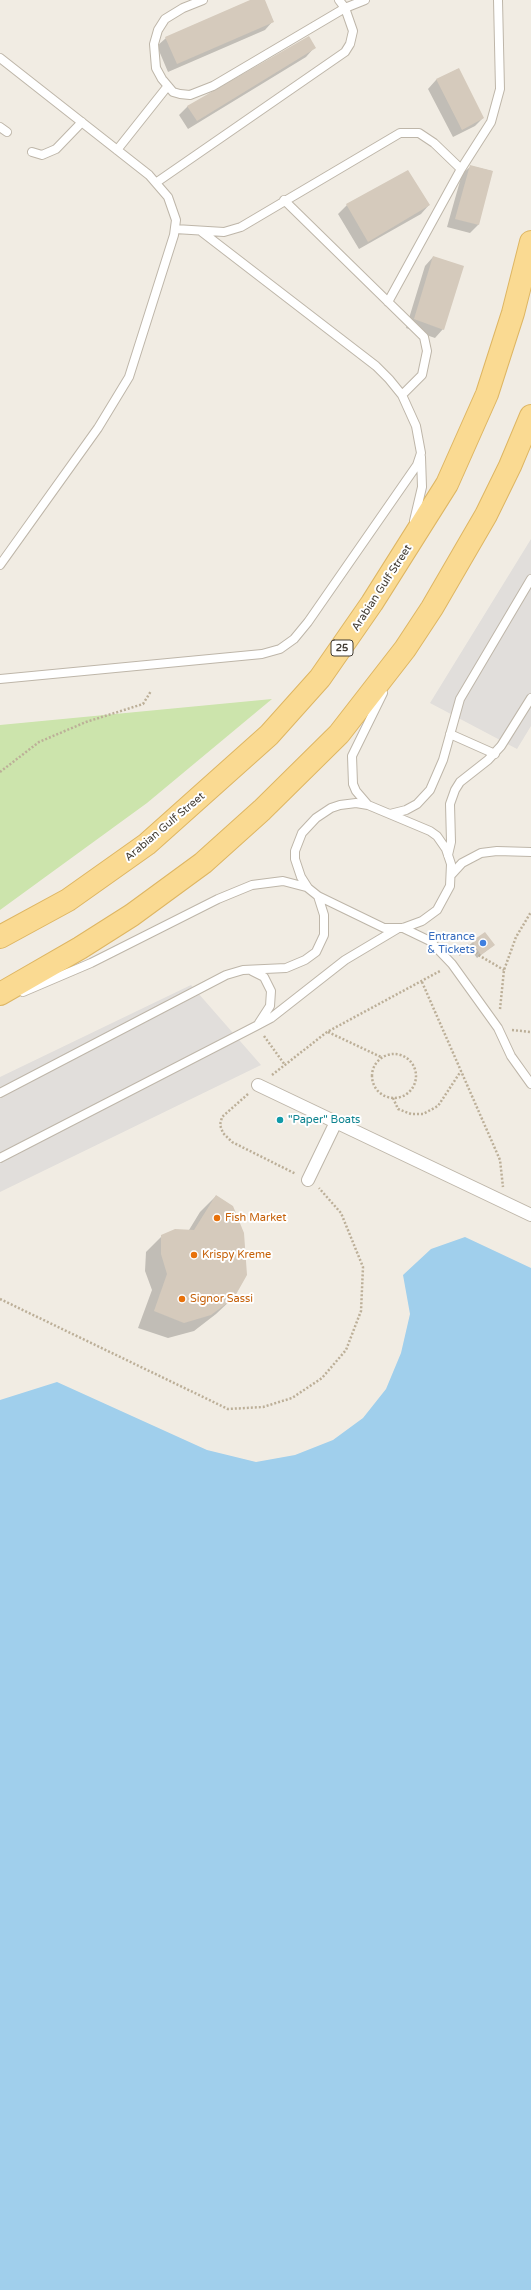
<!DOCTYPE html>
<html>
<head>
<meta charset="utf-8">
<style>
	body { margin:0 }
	canvas { display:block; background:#f1ece3 }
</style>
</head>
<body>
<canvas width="531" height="2290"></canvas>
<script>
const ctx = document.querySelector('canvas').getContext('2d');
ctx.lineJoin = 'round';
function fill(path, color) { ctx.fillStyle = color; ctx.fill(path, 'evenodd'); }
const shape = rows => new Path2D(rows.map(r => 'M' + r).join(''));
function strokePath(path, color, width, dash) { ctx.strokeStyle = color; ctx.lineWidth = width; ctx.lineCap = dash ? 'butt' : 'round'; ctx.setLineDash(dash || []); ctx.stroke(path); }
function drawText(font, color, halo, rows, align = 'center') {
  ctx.font = font + ' "Varela Round",sans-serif'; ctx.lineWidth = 4; ctx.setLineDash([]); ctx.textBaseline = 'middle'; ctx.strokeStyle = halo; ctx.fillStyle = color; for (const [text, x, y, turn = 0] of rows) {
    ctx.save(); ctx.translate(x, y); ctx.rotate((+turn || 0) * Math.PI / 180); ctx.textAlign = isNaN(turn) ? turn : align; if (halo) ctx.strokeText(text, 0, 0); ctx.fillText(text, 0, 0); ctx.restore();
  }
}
fill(shape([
	[272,699,147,803,0,910,0,725]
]), '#cce4ac');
fill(shape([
	[531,539,531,726,517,749,430,703],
	[191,985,261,1065,0,1192,0,1077]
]), '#e1dedb');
fill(shape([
	[465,1237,531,1268,531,2290,0,2290,0,1400,57,1382,207,1450,256,1462,295,1455,333,1440,363,1418,386,1389,401,1353,410,1314,403,1275,431,1249]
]), '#a0cfec');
fill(shape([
	[253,0,264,0,273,21,265,30,168,72,157,46,166,38],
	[314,48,306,57,188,129,179,115,188,106],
	[458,69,483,118,475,126,453,137,428,89,436,80],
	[471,166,492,171,478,225,470,233,447,227,462,174],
	[347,205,429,205,421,214,359,249,338,214],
	[433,257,443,329,435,338,406,328,425,266],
	[485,933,494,945,477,958,468,946],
	[216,1196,233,1298,216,1314,194,1331,168,1338,138,1328,152,1290,145,1271,146,1252,162,1236,189,1230,200,1212]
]), '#0003');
fill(shape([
	[250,0,265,0,274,22,177,64,165,37],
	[309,36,316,48,197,121,187,106],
	[459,68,484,118,462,130,436,79],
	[470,165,493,171,479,225,455,219],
	[408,170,430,205,368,242,346,204],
	[433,256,464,266,444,330,414,319],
	[485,932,495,945,481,955,472,941],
	[216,1195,233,1206,244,1233,247,1275,234,1298,211,1315,184,1323,154,1311,167,1274,161,1254,161,1235,175,1229,194,1230]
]), '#d5cabc');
const service = shape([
	[203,0,183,8,165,19,158,30,154,44,156,68,162,79,173,92,180,94,190,95,213,86,345,8,365,0],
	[0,58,149,175,168,197,176,220,174,235,129,377,98,428,0,565],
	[0,127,7,132],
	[117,150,167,87],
	[32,152,42,155,56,149,82,122],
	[461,169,491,122,500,89,498,0],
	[157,182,345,52,350,44,353,31,345,8,339,0],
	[284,200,424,337,427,351,422,375,402,395],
	[175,229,224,232,241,227,400,133,419,133,434,143,461,169,388,302],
	[414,521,422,487,421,457],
	[0,679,262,654,280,649,294,639,308,622,417,465,421,453,416,426,402,395,389,379,376,366,202,232],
	[450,734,495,754],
	[356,803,368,805,430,831,437,836,446,849,451,864,450,886,437,910,422,921,403,928,384,928,318,896,308,888,301,877,295,859,295,851,302,833,316,818,331,808,340,805,356,803],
	[368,805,356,791,353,784,352,756,383,693],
	[390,814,406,810,417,804,430,790,443,760,460,699,531,579],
	[448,855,451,842,450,804,455,790,460,782,488,760,501,746,531,698],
	[451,875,462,863,481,853,497,851,531,852],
	[403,928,430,941,452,964,498,1028,511,1056,531,1084],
	[252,971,264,977,271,991,270,1006,259,1023],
	[23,992,91,963,218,899,252,885,283,881,306,887],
	[0,1093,226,975,243,970,286,968,305,960,316,952,324,935,324,915,318,896],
	[0,1158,256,1026,271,1018,345,960,397,929]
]);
const pedestrian = shape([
	[258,1085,531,1215],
	[308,1180,336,1122]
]);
const primary = shape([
	[0,937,68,900,147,844,269,735,320,678,372,603,447,484,487,394,513,313,531,242],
	[0,994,80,948,132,915,203,863,262,810,339,734,405,649,432,608,486,515,510,466,531,416]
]);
strokePath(service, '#beb6a9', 10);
strokePath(pedestrian, '#beb6a9', 14);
strokePath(primary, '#deb663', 24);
strokePath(shape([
	[0,772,39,742,86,722,143,704,151,691],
	[459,955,468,945,480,956,504,970],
	[422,982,500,1160,503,1187],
	[500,1009,504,970,516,937,531,912],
	[512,1030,531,1032],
	[328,1032,381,1057],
	[264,1036,285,1065],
	'372 1076a22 22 0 1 1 44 0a22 22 0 1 1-44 0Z',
	[272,1075,327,1032,440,971],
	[248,1094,222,1117,220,1125,223,1133,232,1142,296,1174],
	[393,1098,398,1109,411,1114,423,1114,438,1106,461,1071],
	[0,1299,228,1409,263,1407,292,1398,322,1378,346,1350,361,1311,363,1267,341,1213,319,1188]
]), '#bcaf98', 2.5, [2, 2]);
strokePath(service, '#fff', 8);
strokePath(pedestrian, '#fff', 12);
strokePath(primary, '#fada92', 22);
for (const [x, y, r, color] of [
	[483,943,4,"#3f7fe0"],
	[280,1120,4,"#0f9aa8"],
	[217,1218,4,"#e8710a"],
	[194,1255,4,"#e8710a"],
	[182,1299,4,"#e8710a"]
]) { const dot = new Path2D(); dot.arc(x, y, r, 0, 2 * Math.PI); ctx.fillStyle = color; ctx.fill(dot); strokePath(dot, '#fff', 1.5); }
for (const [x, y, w] of [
	[342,648,22]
]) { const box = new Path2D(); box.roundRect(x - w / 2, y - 8, w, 16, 3); ctx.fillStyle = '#fff'; ctx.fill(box); strokePath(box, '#423c33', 1); }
drawText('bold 10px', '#423c33', null, [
	["25",342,648]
]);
drawText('11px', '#423c33', '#fff', [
	["Arabian Gulf Street",382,588,-57],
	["Arabian Gulf Street",165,827,-40]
]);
drawText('11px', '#366cbe', '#fff', [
	["Entrance",475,937],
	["& Tickets",475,950]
], 'right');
drawText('11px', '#0d838f', '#fff', [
	["\"Paper\" Boats",288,1120]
], 'left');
drawText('11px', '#c56008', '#fff', [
	["Fish Market",225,1218],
	["Krispy Kreme",202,1255],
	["Signor Sassi",190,1299]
], 'left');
</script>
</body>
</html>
